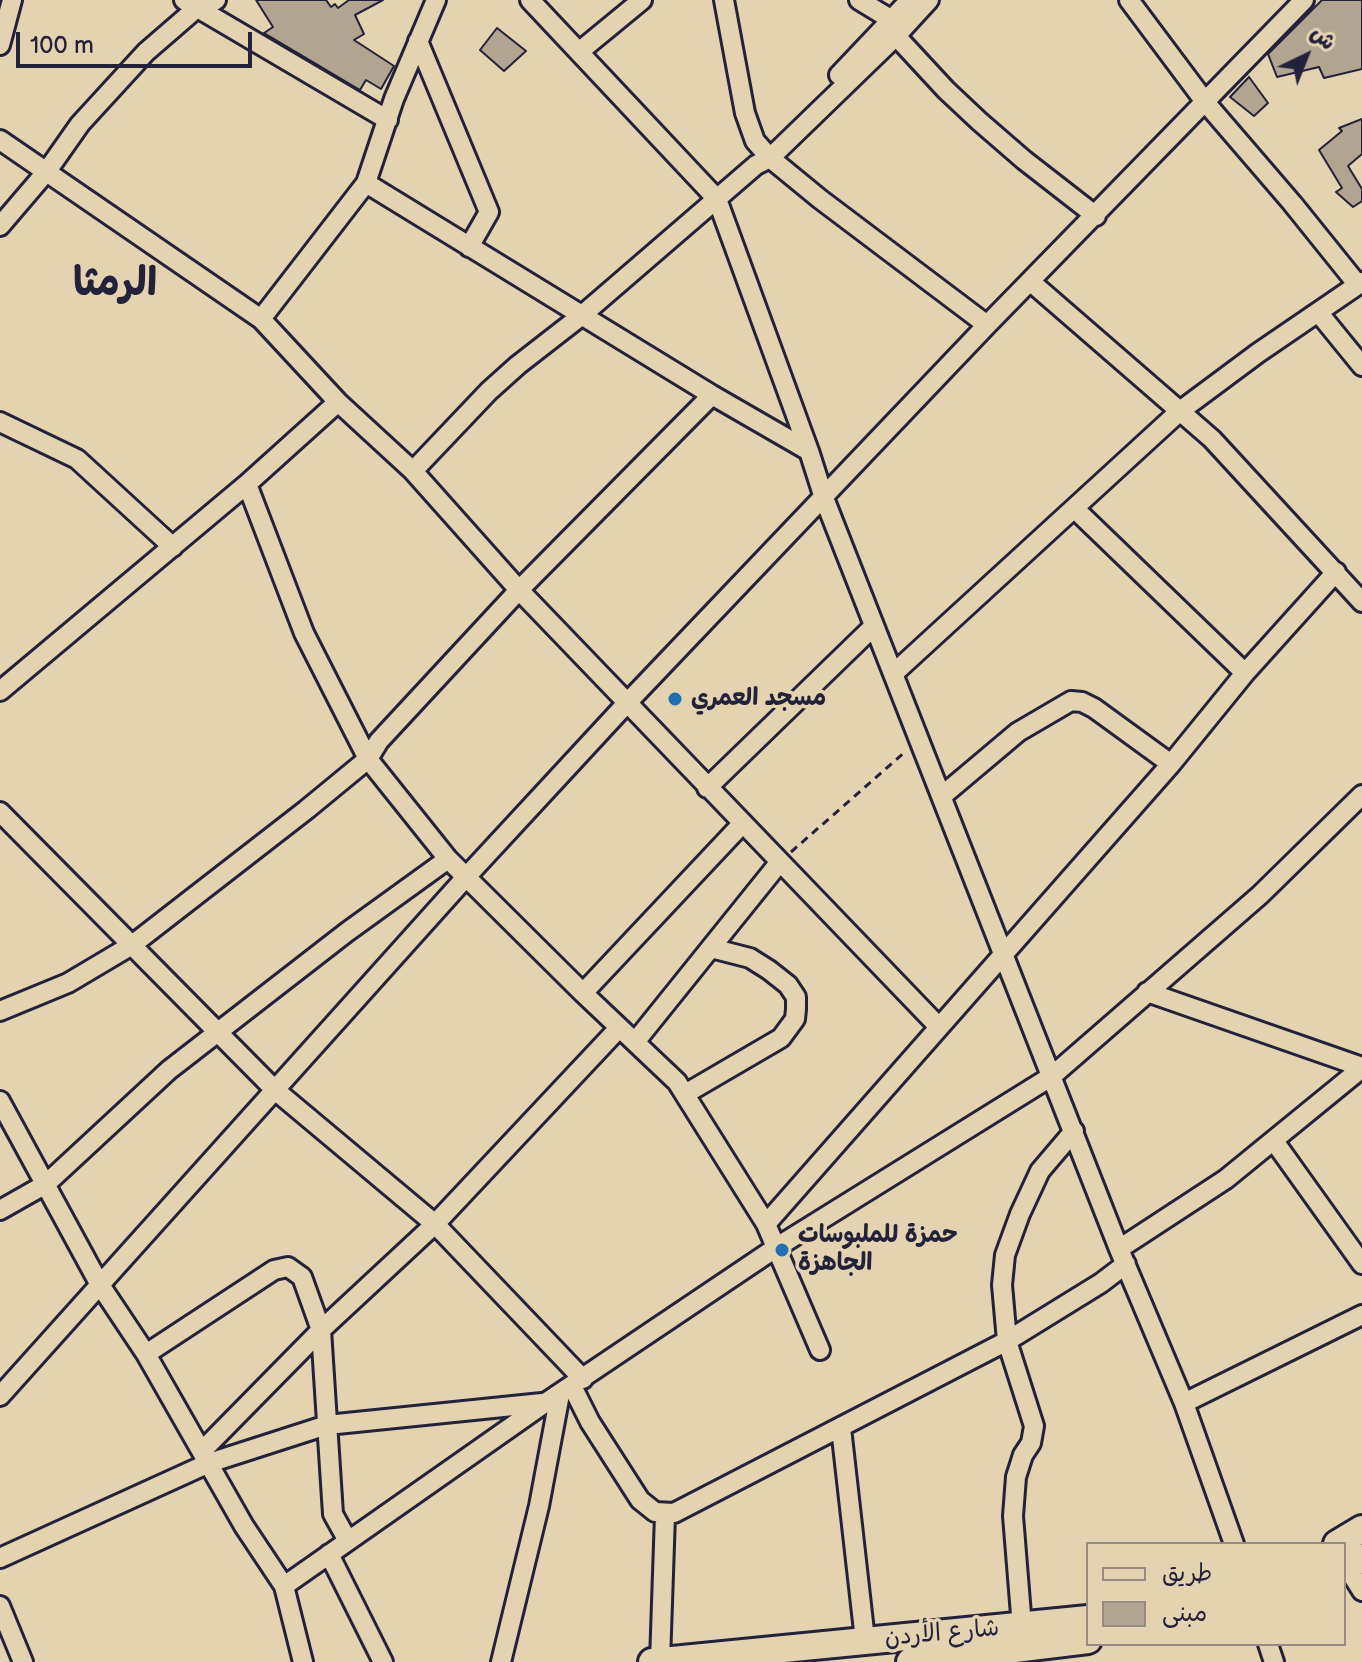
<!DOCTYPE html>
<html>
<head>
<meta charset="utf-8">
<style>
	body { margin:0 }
	#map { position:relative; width:1362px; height:1662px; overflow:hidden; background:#e4d3b0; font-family:"Balsamiq Sans","Playpen Sans Arabic",sans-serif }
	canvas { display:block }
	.legend { position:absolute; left:1086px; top:1542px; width:260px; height:104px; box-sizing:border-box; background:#e4d3b0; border:2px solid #968c81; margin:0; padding:10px 14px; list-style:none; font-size:24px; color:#22223b }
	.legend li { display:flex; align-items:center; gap:16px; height:40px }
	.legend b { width:40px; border:2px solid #968c81 }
	.north { position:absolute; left:1266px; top:16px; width:80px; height:80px; -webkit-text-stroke:6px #e4d3b0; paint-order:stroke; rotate:43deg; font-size:22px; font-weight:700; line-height:32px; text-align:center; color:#22223b }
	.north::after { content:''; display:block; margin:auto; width:28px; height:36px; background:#22223b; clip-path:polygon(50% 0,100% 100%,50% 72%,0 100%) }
	.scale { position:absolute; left:16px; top:32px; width:236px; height:36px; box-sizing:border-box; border:4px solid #22223b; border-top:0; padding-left:10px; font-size:24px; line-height:28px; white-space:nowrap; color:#22223b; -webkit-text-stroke:6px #e4d3b0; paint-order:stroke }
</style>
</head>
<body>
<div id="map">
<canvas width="1362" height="1662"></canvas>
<ul class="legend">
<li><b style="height:10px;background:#e4d3b0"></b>طريق</li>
<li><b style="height:22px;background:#b1a591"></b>مبنى</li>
</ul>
<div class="north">ش</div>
<div class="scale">100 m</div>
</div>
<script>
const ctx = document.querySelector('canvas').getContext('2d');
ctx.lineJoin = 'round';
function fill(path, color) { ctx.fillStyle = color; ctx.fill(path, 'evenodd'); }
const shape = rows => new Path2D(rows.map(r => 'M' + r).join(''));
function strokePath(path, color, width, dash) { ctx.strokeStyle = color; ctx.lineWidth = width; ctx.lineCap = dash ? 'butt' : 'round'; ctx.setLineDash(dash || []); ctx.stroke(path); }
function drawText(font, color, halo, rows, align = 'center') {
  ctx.font = font + ' "Balsamiq Sans","Playpen Sans Arabic",sans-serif'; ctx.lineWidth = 7; ctx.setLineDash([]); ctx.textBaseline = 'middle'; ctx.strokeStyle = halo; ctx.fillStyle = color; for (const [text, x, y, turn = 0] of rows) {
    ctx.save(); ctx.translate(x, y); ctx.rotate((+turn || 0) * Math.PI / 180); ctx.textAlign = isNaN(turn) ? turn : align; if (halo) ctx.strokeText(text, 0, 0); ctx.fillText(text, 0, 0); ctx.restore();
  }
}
const building = shape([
	[256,0,326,0,331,7,335,4,338,8,349,0,383,0,355,15,364,34,354,40,394,66,381,89,366,80,360,90,264,33,273,27,256,0],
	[1322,0,1362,0,1362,69,1324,78,1319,67,1277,77,1268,54,1322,0],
	[497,28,526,51,504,71,480,50,497,28],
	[1249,77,1268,103,1254,116,1230,97,1249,77],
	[1362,119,1362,154,1348,166,1362,189,1362,201,1353,207,1336,192,1342,188,1319,150,1342,131,1339,128,1362,119]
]);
fill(building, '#b1a591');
strokePath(building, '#22223b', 2);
const minor = shape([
	[184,0,388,120],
	[530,0,717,199,809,451,824,498,1119,1249,1184,1403,1234,1544],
	[724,0,745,113,755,141,770,158,820,199,987,325],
	[859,0,892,20],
	[1129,0,1206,103,1292,203,1358,285],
	[896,36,946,90,979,121,1024,160,1096,216],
	[418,41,489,212,469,247],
	[0,45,12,0],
	[580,51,642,0],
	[839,75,910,0],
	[0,140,261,319,338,402,413,471,519,590,939,1027],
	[366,183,712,395,809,451],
	[0,226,47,171,80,124,146,52,198,7,216,0],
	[1031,282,1212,439,1362,602],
	[1318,312,1362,366],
	[261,319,366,183,394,99,436,0],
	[0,422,77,459,173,547],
	[413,471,489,391,518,365,581,316,756,165,770,158,896,36,929,0],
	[247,484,304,633,368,759,448,859,583,993,677,1082,766,1224,820,1350],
	[1075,509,1245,673],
	[893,674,1180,411,1258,353,1362,282],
	[0,691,247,484,338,402],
	[707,788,874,626],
	[942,796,1018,732,1071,701,1082,702,1094,708,1171,764],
	[0,812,275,1090,435,1224,583,1379],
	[1147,992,1362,1067],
	[583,993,742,824],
	[0,1011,68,983,132,945,306,810,368,759,379,741,519,590,712,395],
	[635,1042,779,863],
	[685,1094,781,1038,795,1019,796,1009,796,997,788,985,769,970,750,958,711,948],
	[0,1101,100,1285,146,1354,244,1526,284,1586,303,1662],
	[1274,1141,1362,1264],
	[0,1210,46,1184,169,1070,347,932,448,859],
	[766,1224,1171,764,1245,673,1336,572],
	[1119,1249,1226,1179,1362,1068],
	[146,1354,274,1270,288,1267,302,1277,321,1330,333,1514,348,1541],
	[572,1386,590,1422,640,1500,655,1512,674,1513,1007,1341,1101,1283,1126,1264],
	[0,1396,467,876,627,703,987,325,1304,0],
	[1184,1403,1362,1315],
	[841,1428,865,1640],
	[202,1451,321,1330,435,1224,619,1028],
	[329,1554,383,1662],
	[0,1558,209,1463,327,1425,542,1403],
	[1347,1567,1362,1591],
	[284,1586,545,1403,777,1247,1052,1076,1260,895,1362,795],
	[0,1606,23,1662],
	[1022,1627,1013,1516,1016,1477,1023,1455,1031,1443,1034,1426,1007,1341,1002,1285,1005,1255,1020,1214,1040,1171,1074,1131],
	[1268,1644,1274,1662],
	[660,1661,665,1515],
	[501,1662,539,1506,560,1394]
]);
const highway = shape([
	[1337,1544,1362,1529],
	[1344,1569,1362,1558],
	[652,1662,1088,1619],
	[910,1662,1088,1640]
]);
strokePath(minor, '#22223b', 24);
strokePath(highway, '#22223b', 32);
strokePath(shape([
	[791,852,906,751]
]), '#22223b', 3, [8, 6]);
strokePath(minor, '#e4d3b0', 18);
strokePath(highway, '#e4d3b0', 26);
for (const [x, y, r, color] of [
	[675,699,8,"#1f6fb2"],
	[782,1250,8,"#1f6fb2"]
]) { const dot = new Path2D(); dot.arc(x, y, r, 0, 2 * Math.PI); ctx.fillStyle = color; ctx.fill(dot); strokePath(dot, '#e4d3b0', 3); }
drawText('bold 24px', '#22223b', '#e4d3b0', [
	["مسجد العمري",691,699],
	["حمزة للملبوسات",798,1236],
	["الجاهزة",798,1264]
], 'left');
drawText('24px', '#22223b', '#e4d3b0', [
	["شارع الأردن",942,1634,-5]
]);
drawText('bold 40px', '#22223b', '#e4d3b0', [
	["الرمثا",115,285]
]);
</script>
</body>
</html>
